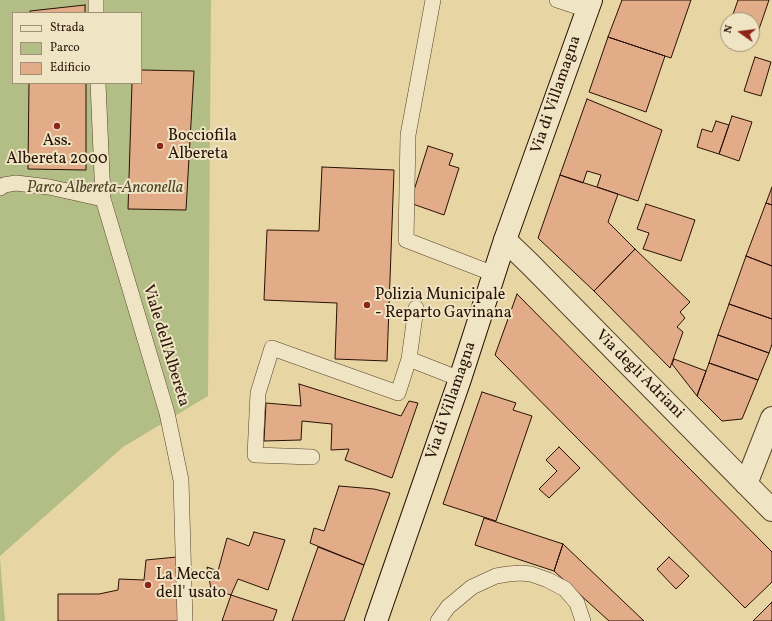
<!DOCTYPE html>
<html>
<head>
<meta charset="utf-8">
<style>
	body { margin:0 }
	#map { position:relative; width:772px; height:621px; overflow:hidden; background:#e7d5a3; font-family:Vollkorn,serif }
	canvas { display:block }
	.legend { position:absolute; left:12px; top:12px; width:130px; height:72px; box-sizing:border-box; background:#efe4c3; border:1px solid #9f9077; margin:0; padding:5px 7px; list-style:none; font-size:12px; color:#281104 }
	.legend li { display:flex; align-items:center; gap:8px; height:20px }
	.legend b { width:20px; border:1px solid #9f9077 }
	.north { position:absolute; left:720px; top:12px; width:40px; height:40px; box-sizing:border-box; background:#efe4c3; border:1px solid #9f9077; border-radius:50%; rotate:284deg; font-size:11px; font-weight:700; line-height:16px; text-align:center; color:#281104 }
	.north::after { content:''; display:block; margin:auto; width:14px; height:18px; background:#8f2418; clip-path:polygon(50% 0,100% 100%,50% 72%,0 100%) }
</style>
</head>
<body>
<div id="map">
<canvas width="772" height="621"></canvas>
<ul class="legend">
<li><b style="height:5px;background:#efe4c3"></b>Strada</li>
<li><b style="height:11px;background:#b3be87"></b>Parco</li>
<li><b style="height:11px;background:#e3ac89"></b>Edificio</li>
</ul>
<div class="north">N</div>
</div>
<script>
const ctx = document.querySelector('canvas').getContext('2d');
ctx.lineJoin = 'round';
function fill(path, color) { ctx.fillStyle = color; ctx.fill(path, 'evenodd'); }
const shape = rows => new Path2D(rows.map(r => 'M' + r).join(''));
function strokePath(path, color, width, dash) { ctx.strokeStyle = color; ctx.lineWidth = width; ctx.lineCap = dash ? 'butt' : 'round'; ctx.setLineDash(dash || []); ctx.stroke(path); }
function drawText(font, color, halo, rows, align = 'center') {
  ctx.font = font + ' Vollkorn,serif'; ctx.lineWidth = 4; ctx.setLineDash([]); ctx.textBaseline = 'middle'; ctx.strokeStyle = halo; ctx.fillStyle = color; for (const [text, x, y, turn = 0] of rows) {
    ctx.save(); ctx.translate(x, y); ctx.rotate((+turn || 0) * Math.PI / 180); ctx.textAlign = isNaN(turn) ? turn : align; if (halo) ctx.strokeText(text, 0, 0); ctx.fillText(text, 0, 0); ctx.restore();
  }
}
fill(shape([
	[0,0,211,0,208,396,123,447,0,556],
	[13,13,141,13,141,83,13,83],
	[0,558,5,621,0,621]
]), '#b3be87');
const building = shape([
	[622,0,691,0,671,58,608,37,622,0],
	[738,0,769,0,758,32,752,30,752,20,731,20,738,0],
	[85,5,85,13,30,13,30,11,85,5],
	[608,37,665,56,646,112,589,92,608,37],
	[755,57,771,62,761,96,744,91,755,57],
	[141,70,194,71,186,210,128,209,132,83,141,83,141,70],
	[29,83,86,83,86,170,28,169,29,83],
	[587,99,662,130,638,201,597,187,601,175,587,171,583,183,560,175,587,99],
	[732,116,752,122,739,161,719,154,732,116],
	[716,121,729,125,719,154,697,147,702,129,712,132,716,121],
	[428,146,453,154,449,165,459,168,444,215,410,203,428,146],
	[322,167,394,170,387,361,335,359,337,303,264,300,267,230,319,231,322,167],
	[560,175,618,194,608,222,635,249,594,291,538,238,560,175],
	[772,187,772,205,766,203,772,187],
	[766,203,772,205,772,266,746,256,766,203],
	[646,204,695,220,681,261,643,249,649,233,637,229,646,204],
	[635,249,690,302,680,312,685,318,677,327,683,332,670,368,594,291,635,249],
	[746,256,772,266,772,319,729,304,746,256],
	[517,294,772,552,772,582,745,608,495,355,517,294],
	[729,304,772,319,772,344,769,353,718,335,729,304],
	[718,335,769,353,758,380,709,363,718,335],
	[674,359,706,371,697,396,672,364,674,359],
	[709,363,758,380,742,419,722,421,697,396,709,363],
	[299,384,401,416,409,401,418,403,392,478,345,460,349,449,331,450,332,424,302,421,301,440,264,441,266,403,301,406,299,384],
	[482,392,516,403,513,410,532,416,496,521,443,504,482,392],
	[559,447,580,468,549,498,539,489,557,471,546,460,559,447],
	[339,486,374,489,390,493,364,565,310,543,314,528,324,531,339,486],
	[484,518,563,544,554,571,475,545,484,518],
	[254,532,285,540,268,590,238,579,231,595,211,589,207,567,218,571,227,538,249,546,254,532],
	[563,544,644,621,609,621,554,571,563,544],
	[318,547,364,565,344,621,292,621,318,547],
	[177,557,178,621,58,621,58,594,99,594,118,590,119,579,144,580,146,560,177,557],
	[669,557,689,576,676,589,657,569,669,557],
	[231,595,277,610,273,621,222,621,231,595],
	[772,602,772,621,753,621,772,602]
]);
fill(building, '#e3ac89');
strokePath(building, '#281104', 1);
const lane = shape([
	[96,0,96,13],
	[433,0,408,135,406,240,494,274],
	[557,0,587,10],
	[98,83,103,199,167,413,181,480,185,621],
	[0,188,4,185,16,183,49,187,103,199],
	[409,359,416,308],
	[312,457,255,455,258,393,272,348,398,393,409,359,460,379],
	[438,621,448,607,472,587,496,576,508,574,521,573,531,574,548,580,565,589,577,603,583,621]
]);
const street = shape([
	[505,240,530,264,772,510],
	[746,484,772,418]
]);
const secondary = shape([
	[376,621,460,379,505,240,591,0]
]);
strokePath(lane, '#58422c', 16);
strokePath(street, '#58422c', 24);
strokePath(secondary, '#281104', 24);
strokePath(lane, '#efe4c3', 15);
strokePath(street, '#efe4c3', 22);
strokePath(secondary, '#efe4c3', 22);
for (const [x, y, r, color] of [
	[57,126,4,"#8f2418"],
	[160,146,4,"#8f2418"],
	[367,305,4,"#8f2418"],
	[148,585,4,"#8f2418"]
]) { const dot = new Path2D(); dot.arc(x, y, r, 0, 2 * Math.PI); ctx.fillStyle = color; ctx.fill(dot); strokePath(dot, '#efe4c3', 1.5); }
drawText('16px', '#281104', '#efe4c3', [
	["Via di Villamagna",557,95,-71],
	["Viale dell'Albereta",165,346,73],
	["Via degli Adriani",639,375,45],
	["Via di Villamagna",452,401,-71]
]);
drawText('16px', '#281104', '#efe4c3', [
	["Bocciofila",168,137],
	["Albereta",168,155],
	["Ass.",57,142,"center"],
	["Albereta 2000",57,160,"center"],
	["Polizia Municipale",375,296],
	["- Reparto Gavinana",375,314],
	["La Mecca",156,576],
	["dell' usato",156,594]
], 'left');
drawText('italic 16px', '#52452b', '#efe4c3', [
	["Parco Albereta-Anconella",105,189]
]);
</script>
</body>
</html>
